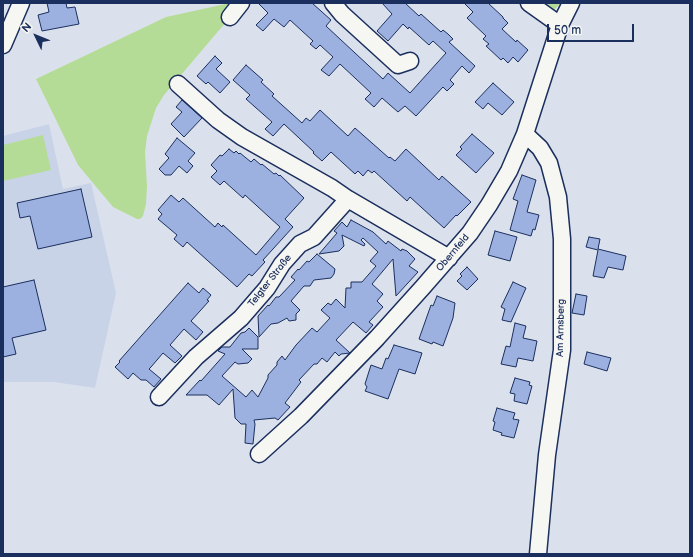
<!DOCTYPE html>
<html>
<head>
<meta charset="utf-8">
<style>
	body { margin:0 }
	#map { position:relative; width:693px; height:557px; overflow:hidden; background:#dbe1ec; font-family:"Balsamiq Sans",sans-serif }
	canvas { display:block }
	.frame { position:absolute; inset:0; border:4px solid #1b2f5e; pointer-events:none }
	.north { position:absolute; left:16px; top:16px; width:40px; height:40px; -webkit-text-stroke:3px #f6f6f2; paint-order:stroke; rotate:313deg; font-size:11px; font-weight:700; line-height:16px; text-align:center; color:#1b2f5e }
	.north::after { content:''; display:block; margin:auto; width:14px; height:18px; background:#1b2f5e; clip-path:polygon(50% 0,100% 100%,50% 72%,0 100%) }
	.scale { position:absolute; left:547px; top:24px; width:87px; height:18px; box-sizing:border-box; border:2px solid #1b2f5e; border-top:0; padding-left:5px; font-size:12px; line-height:14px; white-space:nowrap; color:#1b2f5e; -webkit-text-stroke:3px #f6f6f2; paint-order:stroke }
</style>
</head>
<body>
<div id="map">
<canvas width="693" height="557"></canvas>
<div class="frame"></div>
<div class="north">N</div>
<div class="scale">50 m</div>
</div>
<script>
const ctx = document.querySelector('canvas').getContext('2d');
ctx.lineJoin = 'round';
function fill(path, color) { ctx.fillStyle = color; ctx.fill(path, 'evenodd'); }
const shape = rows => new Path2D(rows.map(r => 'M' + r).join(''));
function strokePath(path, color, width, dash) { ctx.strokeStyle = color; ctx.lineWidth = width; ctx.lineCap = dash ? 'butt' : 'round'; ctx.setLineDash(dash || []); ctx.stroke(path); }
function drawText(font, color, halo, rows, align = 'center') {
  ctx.font = font + ' "Balsamiq Sans",sans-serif'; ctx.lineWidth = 3; ctx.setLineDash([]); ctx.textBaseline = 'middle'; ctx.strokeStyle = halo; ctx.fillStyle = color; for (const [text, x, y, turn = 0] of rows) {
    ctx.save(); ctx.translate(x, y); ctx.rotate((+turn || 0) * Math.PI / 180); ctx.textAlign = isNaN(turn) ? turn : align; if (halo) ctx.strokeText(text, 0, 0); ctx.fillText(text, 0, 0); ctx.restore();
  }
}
fill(shape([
	[49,124,63,189,91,183,116,293,95,388,54,382,3,382,3,136]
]), '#c8d3e8');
fill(shape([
	[230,3,221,18,226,22,164,95,156,108,147,136,145,152,147,186,146,204,143,216,140,219,137,219,113,207,78,165,36,79,166,17],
	[542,3,561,3,554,10,550,9],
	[43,135,51,170,3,181,3,145]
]), '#b5dc97');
const building = shape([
	[47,3,66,3,67,8,75,7,79,24,42,31,38,15,49,12,47,3],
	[258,3,312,3,331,20,326,26,383,79,388,73,410,93,446,53,433,41,429,45,409,27,408,29,403,24,388,41,377,31,392,14,382,3,405,3,419,16,421,14,441,32,443,30,448,34,453,39,449,42,475,66,469,73,462,66,450,80,454,84,447,91,443,87,416,116,405,106,398,112,382,98,374,107,365,99,371,93,340,64,329,76,321,70,333,57,320,45,316,49,310,44,313,41,290,20,284,27,274,19,263,31,256,25,268,13,258,3],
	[464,3,488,3,503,17,503,18,508,23,502,29,516,42,517,40,528,50,518,62,513,57,508,63,503,58,501,60,486,46,489,44,483,39,486,36,467,18,473,12,464,3],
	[215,56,222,63,216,69,230,82,220,93,208,82,206,84,197,76,215,56],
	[246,65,263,80,261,82,274,94,272,96,302,123,306,118,310,121,320,110,348,136,355,128,389,158,390,157,395,161,406,149,439,180,442,176,471,202,457,216,456,215,444,228,410,197,407,201,374,171,372,173,368,170,363,176,358,171,355,174,331,152,322,161,313,153,314,152,284,124,273,136,265,129,272,122,246,99,250,95,233,80,246,65],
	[493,83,514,102,502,115,488,103,483,109,475,102,493,83],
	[182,100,202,118,184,137,171,124,182,112,176,107,182,100],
	[472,134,494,153,476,173,456,155,462,149,460,147,472,134],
	[177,138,195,153,188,161,193,166,187,173,179,166,171,175,165,175,159,169,169,158,165,154,177,138],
	[229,149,234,153,236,151,239,154,240,153,251,162,254,159,261,165,262,164,274,174,276,173,279,176,280,175,304,198,285,219,293,227,263,260,265,262,252,276,249,274,237,287,187,242,183,247,174,239,177,235,158,219,162,214,158,210,171,195,179,202,183,198,215,227,218,223,222,227,223,225,256,255,280,227,245,195,243,198,224,181,220,185,211,177,217,171,211,165,220,155,222,156,229,149],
	[522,175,536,180,527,212,539,215,535,230,533,229,531,236,510,230,518,201,513,199,522,175],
	[81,189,92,237,38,249,30,216,20,218,17,203,81,189],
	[351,220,373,232,386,244,388,241,401,251,402,249,407,251,415,259,409,266,418,272,396,296,393,259,372,284,383,294,377,301,383,307,369,322,373,325,366,333,353,322,336,340,350,353,341,354,339,356,335,352,327,362,322,358,317,364,314,364,299,380,301,382,285,403,290,407,278,420,275,418,254,420,255,424,253,444,245,443,246,424,241,424,235,418,233,389,219,405,207,395,186,395,200,380,201,381,225,354,218,351,222,347,230,347,241,333,245,332,249,328,258,337,258,349,242,349,252,359,248,363,238,364,235,362,222,376,246,397,252,390,258,397,268,378,268,375,277,365,277,362,282,356,285,360,296,345,312,328,317,332,330,318,321,310,328,303,331,305,336,299,345,308,346,288,351,288,351,282,362,282,376,266,370,261,378,252,363,238,361,240,365,244,364,246,342,235,344,246,339,251,319,254,337,233,334,231,342,222,347,227,351,220],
	[495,231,517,237,510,261,488,255,495,231],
	[589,237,600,239,598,249,626,256,623,270,608,267,604,278,593,276,598,250,586,247,589,237],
	[317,254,335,269,334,274,331,278,314,280,310,286,304,286,291,301,300,310,296,314,296,320,289,321,287,318,278,323,271,324,259,337,258,316,268,305,269,306,276,297,279,297,295,280,291,277,298,269,299,270,307,261,309,262,317,254],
	[467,267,478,279,467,290,457,281,462,276,460,274,467,267],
	[34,280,46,330,12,338,16,354,3,357,3,287,34,280],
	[513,282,526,288,511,322,502,320,505,309,501,307,513,282],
	[188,283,199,293,203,288,211,295,207,300,209,301,191,321,203,332,196,340,184,329,170,345,182,356,175,363,163,353,151,367,149,369,161,379,154,387,146,380,141,380,133,373,128,379,115,367,120,362,119,361,188,283],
	[576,294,587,296,584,315,572,313,576,294],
	[437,296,455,303,453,318,443,346,433,342,432,344,419,339,431,305,433,306,437,296],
	[515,323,526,326,523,338,537,341,533,361,518,358,516,367,501,364,506,346,510,347,515,323],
	[394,345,422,353,415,374,399,369,388,399,365,391,367,387,365,384,371,365,382,369,386,358,388,359,394,345],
	[587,352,611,358,607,371,584,364,587,352],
	[515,378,530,382,529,385,532,386,527,404,514,401,515,394,510,393,515,378],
	[497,408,515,413,513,419,519,420,514,438,501,435,502,433,493,430,495,422,493,421,497,408]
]);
fill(building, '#9cb1df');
strokePath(building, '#1b2f5e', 1);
const minor = shape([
	[333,3,342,14,398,65,410,61],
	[529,3,560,25],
	[230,17,241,3],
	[3,45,21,3],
	[178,84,218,120,242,137,332,188,348,199,449,258],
	[525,134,540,148,549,163,558,197,562,239,562,350,547,455,538,554],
	[159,397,196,357,241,318,267,288,282,264,300,244,314,237,348,199],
	[259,454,301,416,377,338,423,287,470,233,489,205,509,171,525,134,560,25,571,3]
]);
strokePath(minor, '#1b2f5e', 19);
strokePath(minor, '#f6f6f2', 16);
drawText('10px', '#1b2f5e', '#f6f6f2', [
	["Obernfeld",453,253,-50],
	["Telgter Straße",270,281,-52],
	["Am Arnsberg",561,328,-89]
]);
</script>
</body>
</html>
